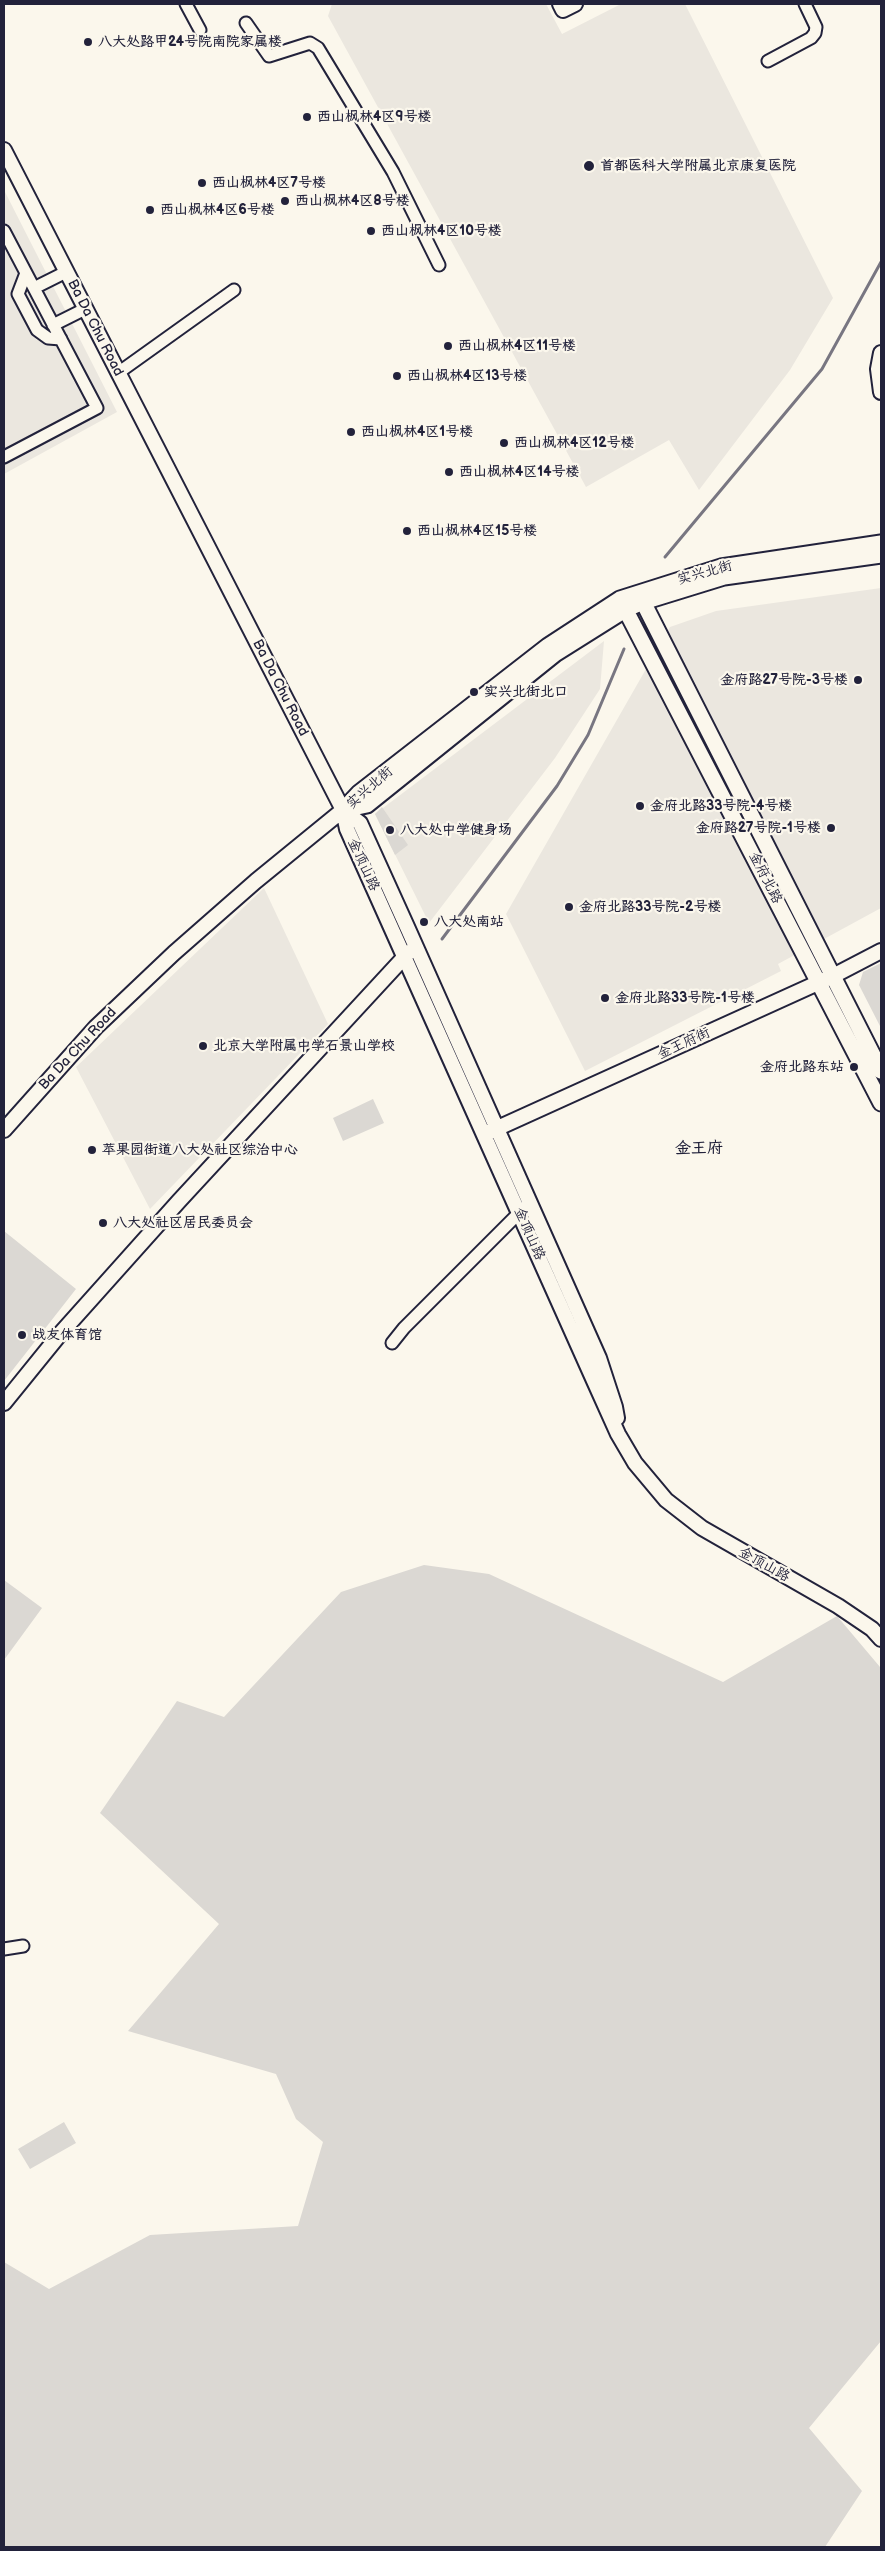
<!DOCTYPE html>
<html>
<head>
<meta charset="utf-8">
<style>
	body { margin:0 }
	#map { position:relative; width:885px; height:2551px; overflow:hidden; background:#fbf7ec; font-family:"Balsamiq Sans",sans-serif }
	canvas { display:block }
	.frame { position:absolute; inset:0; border:5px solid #22223b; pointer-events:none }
</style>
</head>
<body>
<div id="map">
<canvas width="885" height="2551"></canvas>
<div class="frame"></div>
</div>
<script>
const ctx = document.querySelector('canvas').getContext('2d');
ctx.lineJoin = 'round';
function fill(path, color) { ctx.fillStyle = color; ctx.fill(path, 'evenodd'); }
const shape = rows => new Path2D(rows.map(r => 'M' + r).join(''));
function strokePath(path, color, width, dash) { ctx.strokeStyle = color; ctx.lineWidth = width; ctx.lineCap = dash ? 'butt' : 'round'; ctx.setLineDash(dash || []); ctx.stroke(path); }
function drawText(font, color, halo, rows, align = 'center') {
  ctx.font = font + ' "Balsamiq Sans","LXGW WenKai TC",sans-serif'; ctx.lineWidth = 4.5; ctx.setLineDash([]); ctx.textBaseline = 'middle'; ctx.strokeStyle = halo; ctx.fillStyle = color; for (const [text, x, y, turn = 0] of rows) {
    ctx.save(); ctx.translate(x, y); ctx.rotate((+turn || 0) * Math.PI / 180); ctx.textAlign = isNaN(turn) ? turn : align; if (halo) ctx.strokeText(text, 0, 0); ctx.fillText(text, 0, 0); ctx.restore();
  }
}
fill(shape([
	[332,4,546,4,562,34,621,4,685,4,833,298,790,370,699,490,669,440,586,487,328,16],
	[4,190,117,412,4,474],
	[881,588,881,908,778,964,781,971,585,1071,506,914,670,627,716,611],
	[604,641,600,689,555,758,429,923,375,814],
	[264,888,328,1024,150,1209,76,1067]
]), '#ebe7df');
fill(shape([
	[382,807,408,845,395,855,375,814],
	[881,963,881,1028,859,985,863,972],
	[373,1099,384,1123,343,1141,333,1118],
	[4,1231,76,1289,4,1381],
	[424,1565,489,1574,723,1682,837,1616,880,1667,881,2341,809,2428,862,2491,825,2547,4,2547,4,2262,49,2289,150,2235,298,2226,323,2142,296,2119,276,2074,128,2031,219,1924,100,1813,177,1701,224,1717,341,1592],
	[4,1580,42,1608,4,1660],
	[64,2122,76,2143,30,2169,18,2149]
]), '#dbd8d3');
strokePath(shape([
	[665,557,822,369,881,262],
	[442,939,557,786,588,735,624,649]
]), '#787681', 3);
const minor = shape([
	[186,4,200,30],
	[246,23,269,56,310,43,318,48,393,172,439,265],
	[768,61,811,38,815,33,816,27,805,4],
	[4,231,97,408,4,457],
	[26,273,18,294,37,330,48,338,61,339],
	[34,288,66,272],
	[53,325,85,309],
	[118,373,234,290],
	[392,1343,404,1328,530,1202],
	[4,1949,23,1946]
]);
const tertiary = shape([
	[560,4,563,10,575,4],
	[4,150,343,810,347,829,595,1383,618,1434,635,1463,666,1500,702,1528,838,1606,872,1629,881,1639],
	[881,353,878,369,881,392],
	[343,810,360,823,408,929,599,1358,615,1407,617,1418],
	[4,1130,96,1027,174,953,256,881,343,810],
	[489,1132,833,976,881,951],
	[4,1403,60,1334,179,1201,409,952]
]);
const secondary = shape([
	[639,594,881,1071],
	[621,601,881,1103],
	[343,810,359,793,548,646,620,599,721,567,881,543],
	[343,810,367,805,555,654,625,610,643,602,724,577,881,555]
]);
strokePath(minor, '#22223b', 15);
strokePath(tertiary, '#22223b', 18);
strokePath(secondary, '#22223b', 19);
strokePath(minor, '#fbf7ec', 11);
strokePath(tertiary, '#fbf7ec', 14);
strokePath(secondary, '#fbf7ec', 15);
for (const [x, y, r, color] of [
	[88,42,5,"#22223b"],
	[307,117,5,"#22223b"],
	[589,166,6,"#22223b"],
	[202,183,5,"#22223b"],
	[285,201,5,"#22223b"],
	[150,210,5,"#22223b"],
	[371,231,5,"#22223b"],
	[448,346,5,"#22223b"],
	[397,376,5,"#22223b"],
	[351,432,5,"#22223b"],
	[504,443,5,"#22223b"],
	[449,472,5,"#22223b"],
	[407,531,5,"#22223b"],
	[858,680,5,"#22223b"],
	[474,692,5,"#22223b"],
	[640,806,5,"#22223b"],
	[831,828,5,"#22223b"],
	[390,830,5,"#22223b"],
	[569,907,5,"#22223b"],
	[424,922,5,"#22223b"],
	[605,998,5,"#22223b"],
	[203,1046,5,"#22223b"],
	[854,1067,5,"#22223b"],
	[92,1150,5,"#22223b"],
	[103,1223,5,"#22223b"],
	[22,1335,5,"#22223b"]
]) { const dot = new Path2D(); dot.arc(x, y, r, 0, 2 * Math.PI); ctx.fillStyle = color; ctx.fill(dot); strokePath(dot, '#fbf7ec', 2); }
drawText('bold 14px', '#22223b', '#fbf7ec', [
	["八大处路甲24号院南院家属楼",98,42],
	["西山枫林4区9号楼",317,117],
	["首都医科大学附属北京康复医院",600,166],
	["西山枫林4区7号楼",212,183],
	["西山枫林4区8号楼",295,201],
	["西山枫林4区6号楼",160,210],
	["西山枫林4区10号楼",381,231],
	["西山枫林4区11号楼",458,346],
	["西山枫林4区13号楼",407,376],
	["西山枫林4区1号楼",361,432],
	["西山枫林4区12号楼",514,443],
	["西山枫林4区14号楼",459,472],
	["西山枫林4区15号楼",417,531],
	["金府路27号院-3号楼",848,680,"right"],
	["实兴北街北口",484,692],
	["金府北路33号院-4号楼",650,806],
	["金府路27号院-1号楼",821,828,"right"],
	["八大处中学健身场",400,830],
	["金府北路33号院-2号楼",579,907],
	["八大处南站",434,922],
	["金府北路33号院-1号楼",615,998],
	["北京大学附属中学石景山学校",213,1046],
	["金府北路东站",844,1067,"right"],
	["苹果园街道八大处社区综治中心",102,1150],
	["八大处社区居民委员会",113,1223],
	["战友体育馆",32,1335]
], 'left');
drawText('14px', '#22223b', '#fbf7ec', [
	["Ba Da Chu Road",95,328,63],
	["实兴北街",705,573,-15],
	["Ba Da Chu Road",280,688,63],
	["实兴北街",370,788,-41],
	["金顶山路",363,865,65],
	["金府北路",765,878,63],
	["金王府街",684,1044,-25],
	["Ba Da Chu Road",78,1049,-47],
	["金顶山路",529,1234,66],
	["金顶山路",764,1565,29]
]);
drawText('bold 16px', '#22223b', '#fbf7ec', [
	["金王府",699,1149]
]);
</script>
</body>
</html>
